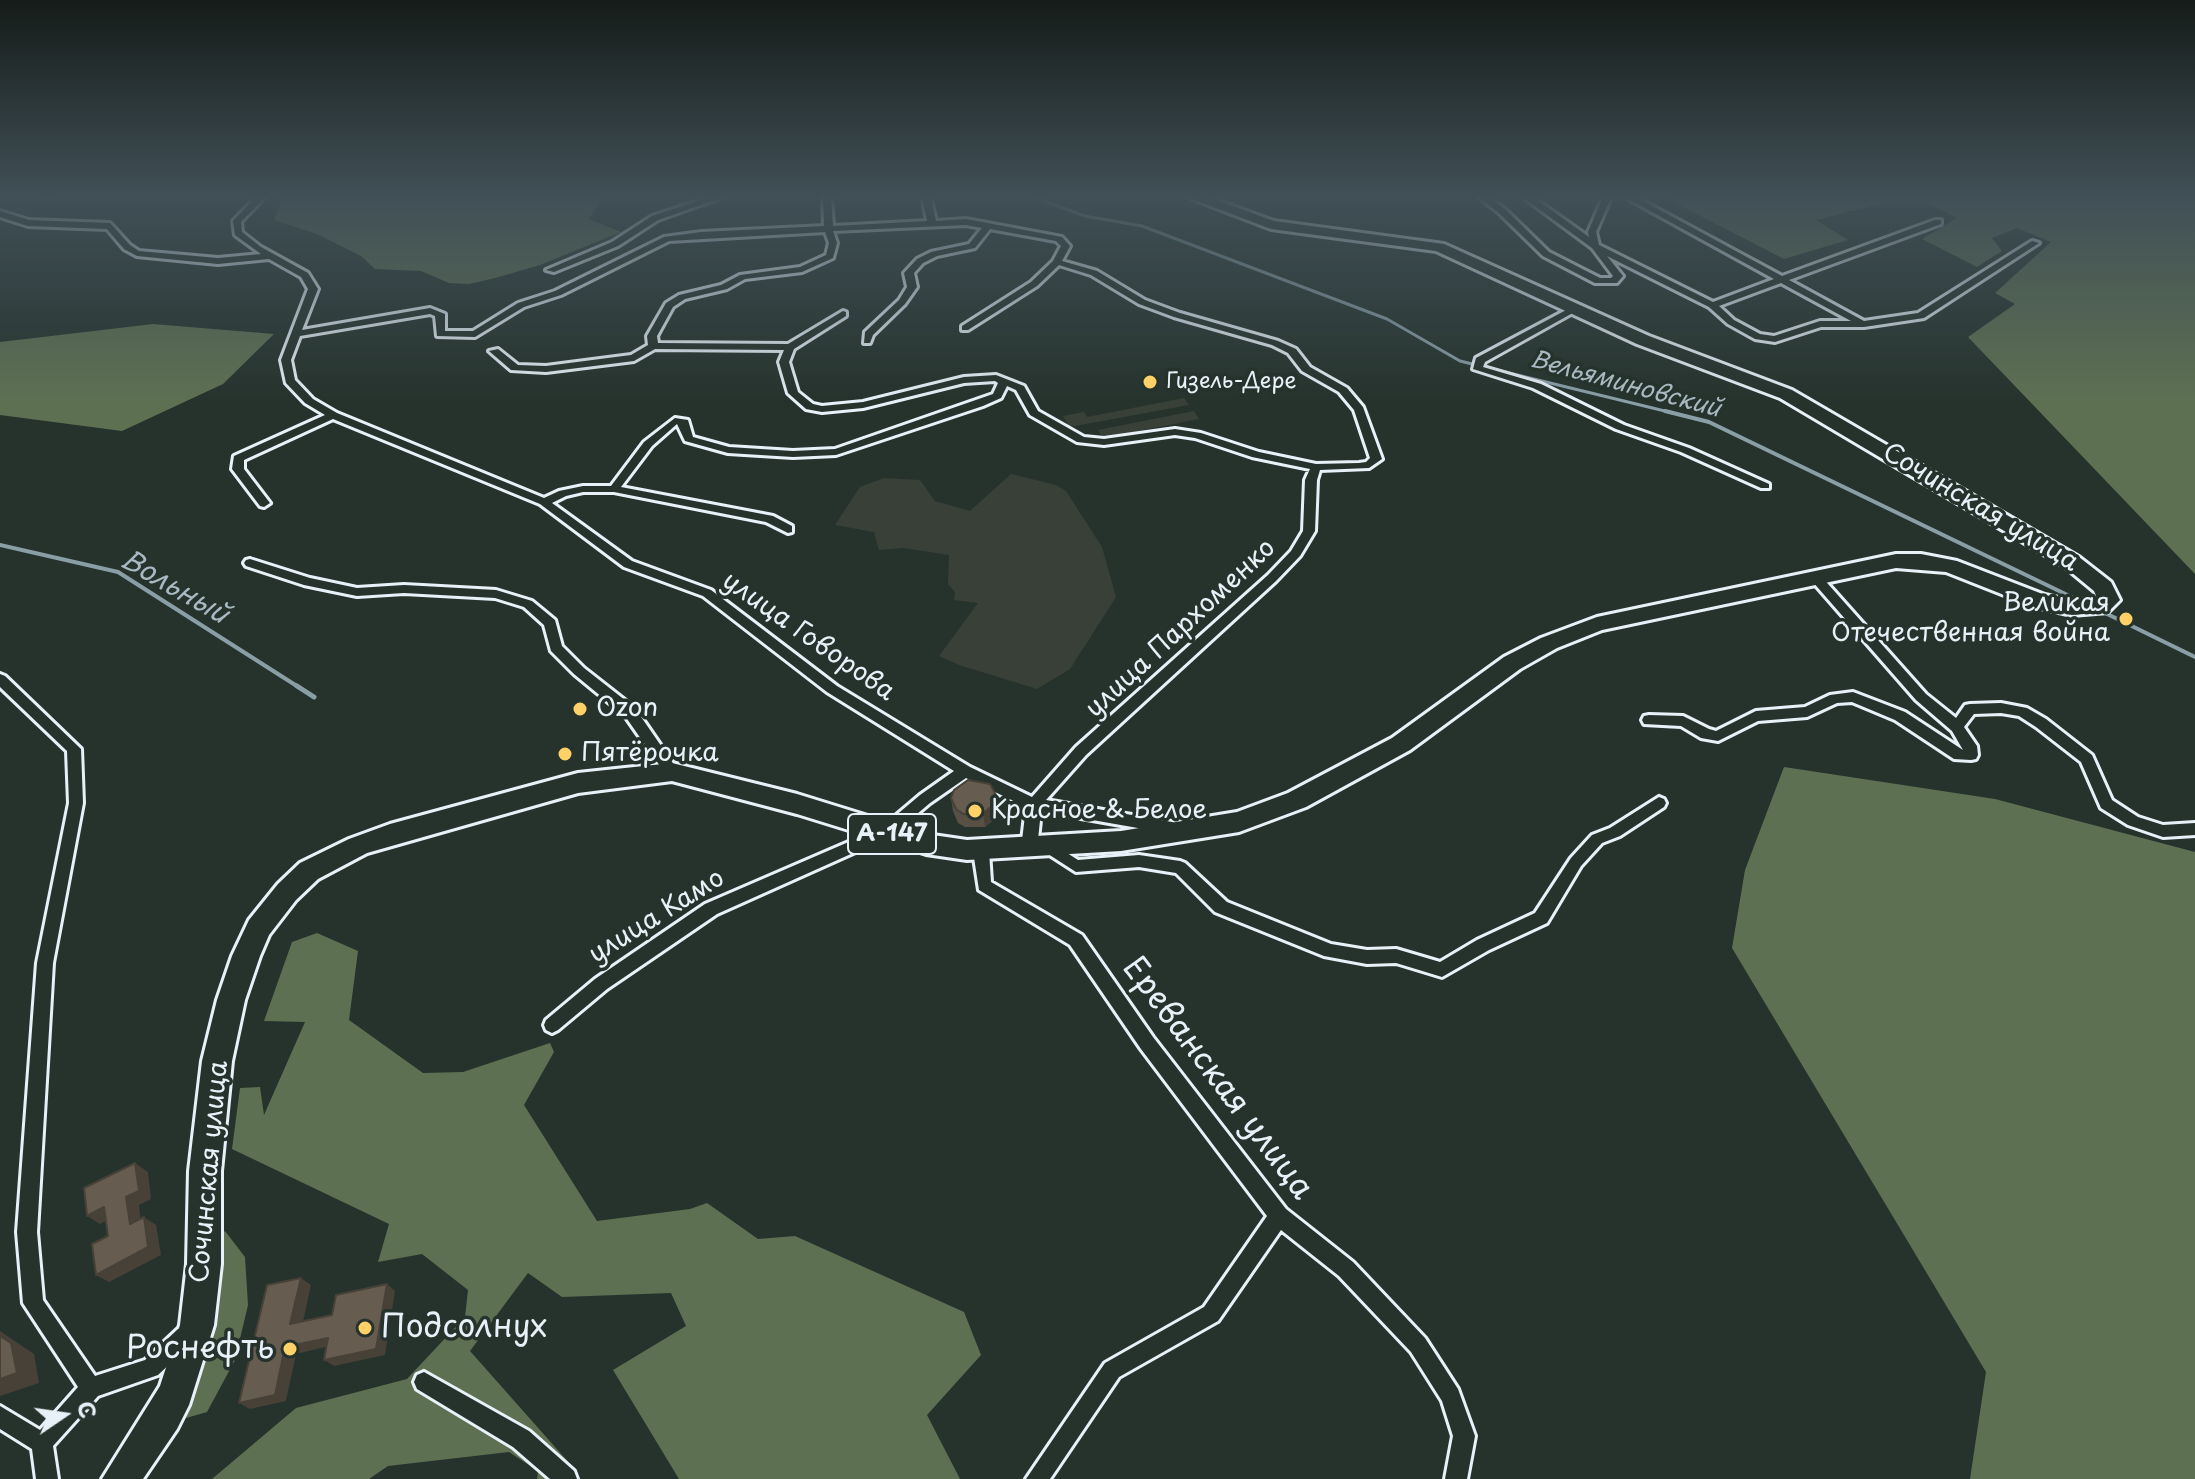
<!DOCTYPE html>
<meta charset="utf-8">
<style>
body{margin:0}
#map{position:relative;width:2195px;height:1479px;overflow:hidden;background:#26332d;font-family:"Playpen Sans",sans-serif}
canvas{display:block}
.north{position:absolute;left:24px;top:1375px;width:80px;height:80px;-webkit-text-stroke:6px #26332d;paint-order:stroke;rotate:77deg;font-size:22px;font-weight:700;line-height:32px;text-align:center;color:#e8f1f8}
.north::after{content:'';display:block;margin:auto;width:28px;height:36px;background:#e8f1f8;clip-path:polygon(50% 0,100% 100%,50% 72%,0 100%)}
</style>
<div id="map">
<canvas width="2195" height="1479"></canvas>
<div class="north">С</div>
</div>
<script>
const c = document.querySelector('canvas').getContext('2d');
c.lineJoin = 'round';
function fillPath(path, color) {
  c.fillStyle = color;
  c.fill(path, 'evenodd');
}
function toPath(rows) {
  const path = new Path2D();
  for (const r of rows) {
    path.moveTo(r[0], r[1]);
    for (let i = 2; i < r.length; i += 2) path.lineTo(r[i], r[i + 1]);
  }
  return path;
}
function trace(path, color, width, dash) {
  c.strokeStyle = color;
  c.lineWidth = width;
  c.lineCap = dash ? 'butt' : 'round';
  c.setLineDash(dash || []);
  c.stroke(path);
}
function write(font, color, halo, rows, align = 'center') {
  c.font = font + ' "Playpen Sans",sans-serif';
  c.lineWidth = 7;
  c.setLineDash([]);
  c.textBaseline = 'middle';
  c.strokeStyle = halo;
  c.fillStyle = color;
  for (const [text, x, y, turn = 0] of rows) {
    c.save();
    c.translate(x, y);
    c.rotate((+turn || 0) * Math.PI / 180);
    c.textAlign = isNaN(turn) ? turn : align;
    if (halo) c.strokeText(text, 0, 0);
    c.fillText(text, 0, 0);
    c.restore();
  }
}
const built = toPath([
 [1184,398,1189,405,1075,426,1069,426,1063,416,1084,412,1087,417],
 [1194,411,1199,419,1103,438,1098,430],
 [1011,474,1056,485,1066,491,1102,547,1116,597,1070,669,1037,689,959,665,939,656,978,603,954,600,955,592,948,584,949,555,903,548,879,550,874,532,835,525,860,487,884,478,920,480,935,501,970,511]
]);
const green = toPath([
 [284,195,609,195,599,203,589,219,621,232,540,265,495,278,469,284,449,283,421,271,375,269,361,256,317,234,274,220],
 [1660,195,2195,195,2195,574,1968,337,2015,304,1995,293,2051,242,2017,228,1992,238,2002,251,1977,267,1922,239,1957,218,1927,203,1888,202,1816,220,1848,240,1784,259],
 [153,324,274,334,223,384,122,431,0,415,0,342],
 [1784,767,1995,799,2195,852,2195,1479,1970,1479,1986,1372,1732,948,1745,870],
 [317,933,358,951,349,1020,423,1073,463,1072,550,1043,554,1052,524,1105,597,1221,690,1209,707,1203,758,1239,795,1236,964,1312,981,1355,927,1415,960,1479,679,1479,613,1370,686,1326,671,1293,562,1297,528,1273,470,1351,571,1465,572,1479,537,1479,538,1471,509,1452,388,1466,369,1479,212,1479,296,1408,407,1379,465,1317,468,1290,422,1254,378,1262,389,1224,232,1149,240,1088,260,1087,264,1115,305,1022,264,1021,292,942],
 [225,1231,245,1257,248,1305,235,1360,207,1412,186,1418,210,1342,215,1293,210,1244]
]);
const streamFar2 = toPath([
 [1028,195,1085,216,1142,226,1387,319,1460,361,1673,413]
]);
const streamFar1 = toPath([
 [1665,411,1709,422,2082,602],
 [0,545,118,572,300,688],
 [2099,610,2195,657]
]);
const stream = toPath([
 [297,686,314,697]
]);
const minor = toPath([
 [258,195,267,195,241,222,242,232,261,247,308,273,318,289,302,330,430,308,445,314,445,331,473,331,518,303,555,291,664,237,701,232,824,226,823,195,831,195,833,226,927,221,922,195,930,195,936,221,966,219,1062,237,1070,246,1062,261,1097,271,1145,300,1180,313,1278,341,1296,349,1310,367,1347,388,1363,407,1382,459,1369,468,1320,470,1317,480,1315,531,1300,556,1276,581,1086,755,1046,800,1172,822,1177,824,1179,828,1177,832,1172,834,1041,811,1037,849,1034,853,1029,855,1024,853,1021,849,1026,807,966,778,930,803,891,836,717,914,607,989,558,1030,552,1033,546,1030,544,1025,546,1020,595,979,705,904,881,828,920,795,954,771,827,692,703,596,624,567,540,504,333,419,244,460,244,469,270,503,264,507,260,506,232,469,234,456,325,415,305,403,286,383,281,360,308,289,301,277,269,259,218,264,137,256,124,249,107,229,28,226,0,217,0,211,29,220,110,223,130,245,139,251,218,258,261,254,235,235,233,221,258,195],
 [966,225,982,228,969,244,931,252,917,259,904,273,907,287,899,300,865,332,864,343,870,343,873,335,905,304,917,287,914,273,923,263,937,256,975,248,990,229,1056,241,1061,246,1053,261,1031,282,962,326,962,330,968,330,1037,286,1059,265,1091,275,1139,304,1174,317,1272,345,1288,353,1302,371,1339,392,1354,410,1370,458,1366,462,1359,463,1316,464,1259,452,1201,433,1175,429,1104,439,1084,437,1038,411,1024,386,996,375,964,377,863,402,822,406,813,404,798,392,789,362,794,349,846,316,846,312,843,311,788,344,658,343,657,336,673,307,685,299,727,289,745,279,802,272,833,258,837,243,833,231,966,225],
 [825,232,829,243,826,255,800,267,740,275,721,285,679,295,666,303,647,336,648,345,631,355,546,366,518,365,498,349,489,351,511,370,546,372,634,361,655,349,784,350,779,362,788,393,806,409,822,412,863,408,964,383,995,381,998,383,993,394,835,449,793,451,729,447,693,437,688,420,675,418,644,442,611,486,583,486,559,491,544,498,337,413,313,399,295,380,291,360,300,336,430,314,435,316,437,336,475,337,524,307,561,295,669,241,825,232],
 [1007,386,1016,390,1030,415,1077,442,1104,445,1175,435,1195,438,1252,457,1310,469,1305,480,1303,531,1291,551,1268,575,1076,747,1032,797,970,767,837,686,711,590,632,561,552,503,566,496,583,492,614,492,766,522,788,533,792,532,792,526,773,516,621,487,652,446,677,424,685,441,728,453,793,457,836,455,983,406,1001,398,1007,386],
 [716,195,729,195,658,220,618,246,554,272,546,270,612,242,652,216,716,195],
 [1476,195,1486,195,1506,210,1549,252,1600,278,1611,278,1613,276,1592,248,1520,195,1530,195,1589,237,1588,232,1604,195,1612,195,1596,232,1599,245,1713,302,1774,279,1621,195,1632,195,1782,276,1935,220,1941,220,1941,224,1789,280,1864,321,1918,313,2032,241,2039,243,1924,318,1864,327,1821,327,1775,342,1755,339,1728,324,1709,307,1607,256,1623,276,1617,283,1595,283,1543,256,1500,214,1476,195],
 [1781,283,1851,321,1820,321,1774,336,1760,334,1734,320,1719,306,1781,283],
 [1570,308,1578,310,1485,362,1483,367,1541,384,1624,425,1689,448,1769,484,1769,488,1761,488,1681,452,1616,429,1533,388,1473,369,1476,358,1570,308],
 [250,559,310,578,357,588,404,585,496,590,532,601,555,620,562,646,584,668,635,708,679,772,677,776,667,776,625,716,574,674,551,651,544,625,524,607,495,598,404,593,357,596,304,585,246,566,244,563,246,560,250,559],
 [1816,574,1820,575,1926,694,1956,718,1965,705,1970,704,2001,703,2027,708,2046,719,2092,755,2112,800,2138,817,2163,825,2195,823,2195,835,2163,837,2128,825,2101,808,2081,762,2036,727,2019,716,2001,713,1974,714,1964,727,1977,746,1978,755,1976,759,1971,760,1954,759,1895,720,1852,702,1837,703,1807,717,1758,721,1718,741,1701,738,1681,726,1644,724,1642,720,1644,716,1649,715,1683,716,1709,729,1716,731,1756,711,1805,707,1830,695,1853,692,1905,712,1963,750,1952,731,1916,700,1812,581,1810,578,1816,574],
 [0,674,5,676,81,749,83,803,53,963,37,1232,43,1300,95,1376,145,1360,178,1329,185,1326,192,1329,195,1336,192,1343,158,1375,98,1396,53,1446,58,1479,36,1479,32,1449,0,1429,0,1406,40,1430,78,1387,23,1303,17,1232,37,963,69,803,67,751,0,687,0,674],
 [1659,797,1664,799,1666,803,1664,807,1620,836,1602,843,1581,866,1547,923,1489,950,1442,977,1396,963,1367,964,1324,956,1215,912,1176,873,1139,867,1076,872,1045,852,1042,848,1045,844,1050,842,1078,860,1139,855,1180,861,1185,863,1227,902,1331,944,1367,950,1396,949,1440,962,1477,940,1535,913,1571,858,1592,835,1610,828,1659,797],
 [981,845,986,847,989,851,991,882,1082,935,1153,1037,1286,1209,1353,1262,1425,1338,1458,1389,1475,1436,1467,1479,1445,1479,1453,1436,1442,1401,1411,1352,1339,1276,1281,1230,1218,1321,1119,1377,1050,1479,1026,1479,1105,1363,1204,1307,1267,1216,1141,1049,1070,945,979,890,973,851,976,847,981,845],
 [424,1372,529,1431,574,1471,577,1479,550,1479,513,1447,417,1389,414,1382,417,1375,424,1372]
]);
const trunk = toPath([
 [1182,195,1203,195,1274,221,1444,244,1649,336,1792,390,2079,557,2111,582,2120,600,2108,612,2072,615,2032,606,1946,572,1896,568,1602,630,1557,648,1520,669,1410,750,1306,807,1239,832,1121,851,967,860,926,854,797,814,672,781,578,793,367,853,318,879,296,900,269,935,260,956,245,1000,232,1061,221,1171,221,1264,214,1325,189,1405,177,1429,143,1479,102,1479,160,1386,180,1325,187,1264,189,1171,202,1061,217,1000,232,956,249,920,278,884,300,863,349,839,390,824,578,773,672,763,797,794,926,834,967,840,1121,831,1237,812,1288,793,1392,738,1504,657,1541,638,1597,617,1896,554,1921,554,1957,561,2045,595,2072,601,2097,598,2094,591,2065,567,1780,398,1637,344,1436,251,1271,229,1182,195]
]);
const wall = toPath([
 [13,195,63,195,54,201],
 [951,798,998,810,997,817,985,827,965,827,958,823,953,811]
]);
const shadedWall = toPath([
 [50,195,63,195,54,201],
 [997,797,998,810,997,817,985,827,983,814],
 [135,1163,148,1172,151,1199,139,1205,142,1232,130,1224,126,1197],
 [104,1207,117,1215,100,1224,87,1216],
 [144,1217,156,1225,161,1255,109,1282,96,1275],
 [301,1278,311,1285,301,1331,290,1324],
 [387,1284,395,1291,385,1355,334,1366,324,1360],
 [0,1331,34,1354,39,1383,0,1396],
 [328,1338,338,1344,296,1354,286,1401,250,1409,239,1403,285,1347]
]);
const building = toPath([
 [968,780,990,784,997,797,995,803,983,814,963,814,956,809,951,798,954,790,968,780],
 [135,1163,139,1191,126,1197,130,1224,144,1217,148,1247,96,1275,92,1244,108,1236,104,1207,87,1216,84,1188,135,1163],
 [301,1278,290,1324,332,1315,336,1295,387,1284,376,1349,324,1360,328,1338,285,1347,275,1395,239,1403,267,1285,301,1278],
 [0,1336,11,1343,17,1373,0,1379,0,1336]
]);
const markers = [
 [1150,382,8,"#ffd166"],
 [2126,619,8,"#ffd166"],
 [580,709,8,"#ffd166"],
 [565,754,8,"#ffd166"],
 [975,811,8,"#ffd166"],
 [365,1328,8,"#ffd166"],
 [290,1349,8,"#ffd166"]
];
const farPoinames = [
 ["Гизель-Дере",1166,382]
];
const farWaternames = [
 ["Вельяминовский",1625,385,15]
];
const shields = [
 [892,834,88]
];
const shieldNames = [
 ["А-147",892,834]
];
const streetNames = [
 ["Сочинская улица",1980,508,31],
 ["улица Пархоменко",1181,629,-43],
 ["улица Говорова",808,637,35],
 ["улица Камо",657,917,-32],
 ["Сочинская улица",210,1172,-85]
];
const poiNames = [
 ["Великая",2110,604,"right"],
 ["Отечественная война",2110,634,"right"],
 ["Ozon",596,709],
 ["Пятёрочка",581,754],
 ["Красное & Белое",991,811]
];
const waterNames = [
 ["Вольный",174,588,30]
];
const nearStreetnames = [
 ["Ереванская улица",1217,1079,53]
];
const nearPoinames = [
 ["Подсолнух",381,1328],
 ["Роснефть",274,1349,"right"]
];
fillPath(built, '#394038');
fillPath(green, '#5e7052');
trace(streamFar2, '#8a9ea6', 3);
trace(streamFar1, '#8a9ea6', 4);
trace(stream, '#8a9ea6', 5);
trace(minor, '#e8f1f8', 6);
trace(trunk, '#e8f1f8', 6);
fillPath(minor, '#26332d');
fillPath(trunk, '#26332d');
fillPath(wall, '#585045');
fillPath(shadedWall, '#474138');
fillPath(building, '#665d50');
trace(building, '#474138', 2);
const sky = c.createLinearGradient(0, 0, 0, 402);
sky.addColorStop(0, '#151c19');
sky.addColorStop(0.49, '#415057');
sky.addColorStop(1, '#41505700');
c.fillStyle = sky;
c.fillRect(0, 0, 2195, 402);
for (const [x, y, r, color] of markers) {
  const dot = new Path2D();
  dot.arc(x, y, r, 0, 2 * Math.PI);
  c.fillStyle = color;
  c.fill(dot);
  trace(dot, '#26332d', 3);
}
write('22px', '#e8f1f8', '#26332d', farPoinames, 'left');
write('italic 24px', '#a9b9c2', '#26332d', farWaternames);
for (const [x, y, w] of shields) {
  const box = new Path2D();
  box.roundRect(x - w / 2, y - 20, w, 40, 6);
  c.fillStyle = '#26332d';
  c.fill(box);
  trace(box, '#e8f1f8', 2);
}
write('bold 24px', '#e8f1f8', null, shieldNames);
write('26px', '#e8f1f8', '#26332d', streetNames);
write('26px', '#e8f1f8', '#26332d', poiNames, 'left');
write('italic 28px', '#a9b9c2', '#26332d', waterNames);
write('32px', '#e8f1f8', '#26332d', nearStreetnames);
write('32px', '#e8f1f8', '#26332d', nearPoinames, 'left');
</script>
